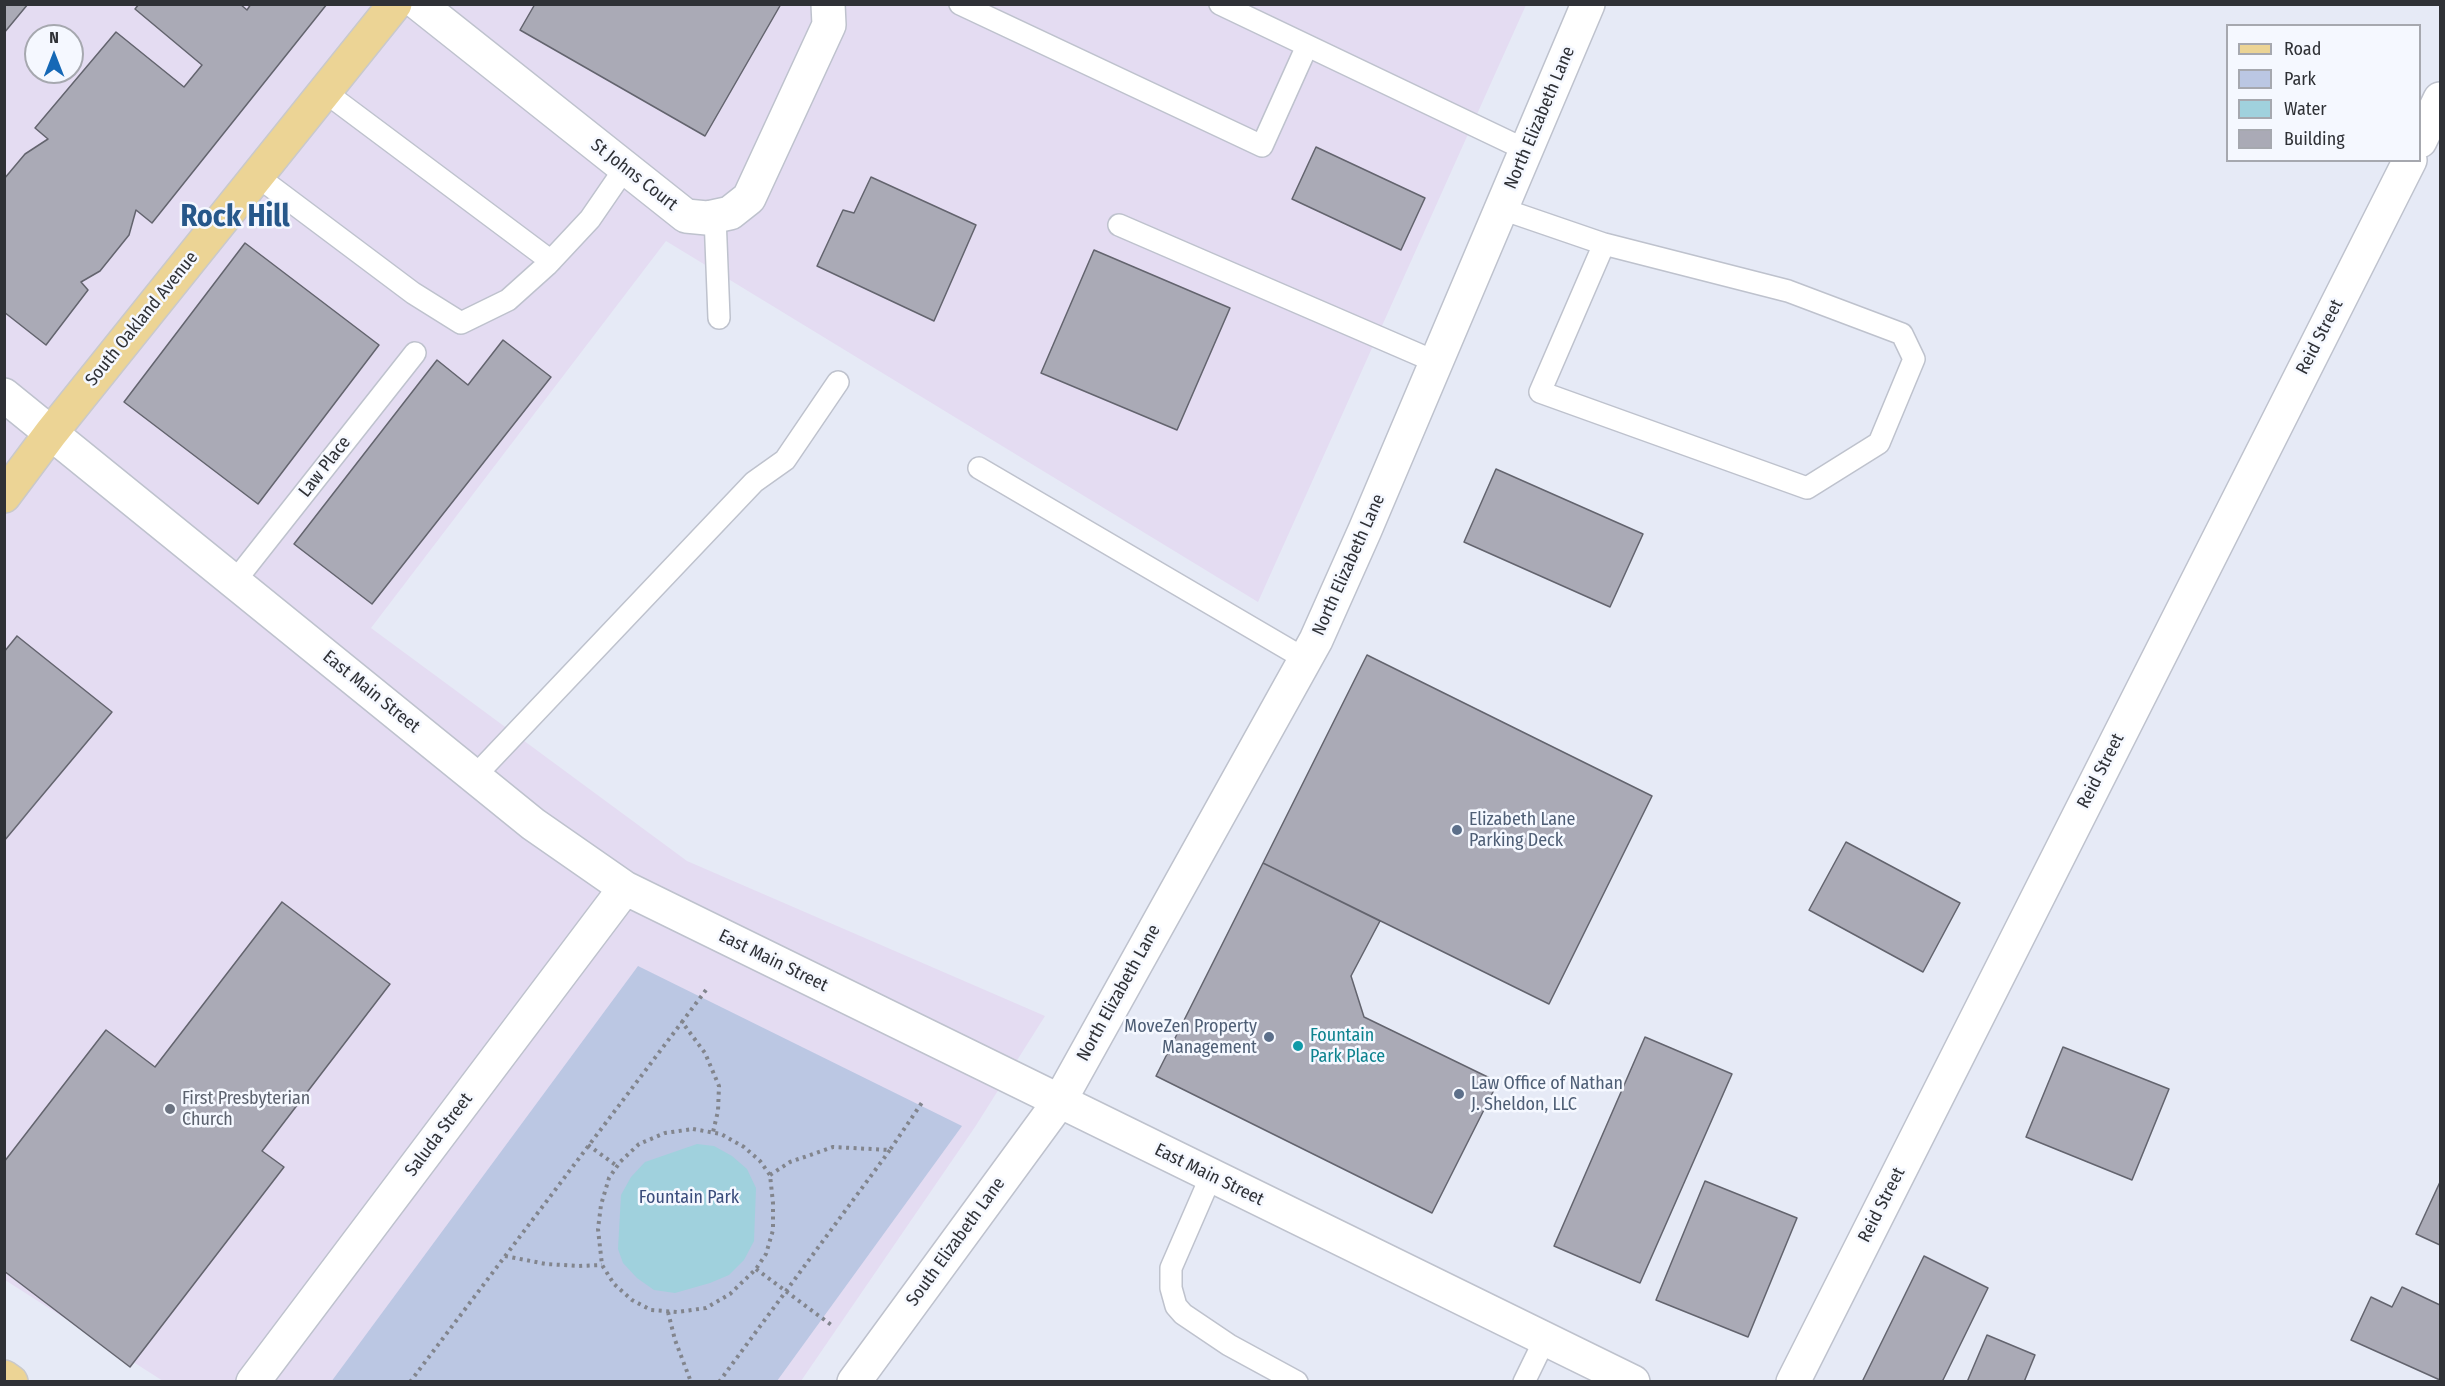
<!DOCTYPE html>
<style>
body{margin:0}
#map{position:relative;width:2445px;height:1386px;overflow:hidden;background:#e6eaf6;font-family:"Fira Sans Condensed",sans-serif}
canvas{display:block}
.frame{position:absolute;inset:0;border:6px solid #2f3136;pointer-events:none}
.legend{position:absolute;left:2226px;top:24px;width:195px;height:138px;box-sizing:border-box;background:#f5f8ff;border:2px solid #a6a8af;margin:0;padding:8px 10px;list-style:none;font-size:18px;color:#2f3136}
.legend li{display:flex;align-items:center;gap:12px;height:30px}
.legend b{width:30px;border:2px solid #a6a8af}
.north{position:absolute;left:24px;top:24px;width:60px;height:60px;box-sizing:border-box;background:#f5f8ff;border:2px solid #a6a8af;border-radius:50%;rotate:0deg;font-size:16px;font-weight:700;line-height:24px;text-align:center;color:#2f3136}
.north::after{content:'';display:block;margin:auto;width:21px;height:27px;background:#1568b6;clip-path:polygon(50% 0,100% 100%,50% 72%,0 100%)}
</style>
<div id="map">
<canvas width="2445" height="1386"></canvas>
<div class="frame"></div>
<ul class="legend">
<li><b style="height:8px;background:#ecd495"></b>Road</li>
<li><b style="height:16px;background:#bbc7e3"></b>Park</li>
<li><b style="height:16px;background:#a0d1dd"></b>Water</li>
<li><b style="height:16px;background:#aaaab6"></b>Building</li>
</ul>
<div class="north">N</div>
</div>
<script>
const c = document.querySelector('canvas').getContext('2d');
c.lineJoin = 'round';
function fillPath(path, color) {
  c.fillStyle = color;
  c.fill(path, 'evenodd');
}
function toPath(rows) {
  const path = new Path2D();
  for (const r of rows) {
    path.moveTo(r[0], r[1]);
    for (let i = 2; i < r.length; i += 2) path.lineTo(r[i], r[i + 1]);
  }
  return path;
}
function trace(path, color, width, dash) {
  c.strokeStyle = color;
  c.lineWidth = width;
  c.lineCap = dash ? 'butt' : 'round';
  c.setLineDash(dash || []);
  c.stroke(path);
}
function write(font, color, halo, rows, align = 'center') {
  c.font = font + ' "Fira Sans Condensed",sans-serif';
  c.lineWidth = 5;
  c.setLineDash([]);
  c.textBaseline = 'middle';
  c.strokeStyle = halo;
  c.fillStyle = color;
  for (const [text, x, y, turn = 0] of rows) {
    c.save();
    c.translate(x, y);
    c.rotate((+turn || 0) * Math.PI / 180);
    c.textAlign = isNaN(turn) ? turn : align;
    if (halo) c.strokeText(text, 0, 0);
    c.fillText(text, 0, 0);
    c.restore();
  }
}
const commercial = toPath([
 [4,5,1526,5,1258,602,666,241,371,628,687,861,1045,1016,975,1127,801,1381,163,1381,5,1280],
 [36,36,72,36,72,72,36,72]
]);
const green = toPath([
 [638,966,962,1126,777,1381,331,1382]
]);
const water = toPath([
 [697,1144,714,1146,732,1156,747,1169,756,1188,754,1241,744,1260,729,1275,710,1283,675,1293,654,1290,637,1278,623,1263,618,1249,621,1195,631,1177,645,1162]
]);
const building = toPath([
 [4,4,28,4,4,33,4,4],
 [139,4,240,4,247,10,251,4,327,4,152,223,136,210,129,235,100,271,81,282,88,290,46,345,4,312,4,179,25,154,48,139,35,128,116,32,184,87,202,65,135,9,139,4],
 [535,4,781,4,705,136,520,30,535,4],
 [1316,147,1425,198,1401,250,1292,199,1316,147],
 [871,177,976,225,934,321,817,266,843,210,854,213,871,177],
 [245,243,379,345,258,504,124,402,245,243],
 [1094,250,1230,308,1177,430,1041,373,1094,250],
 [503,340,551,377,372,604,294,544,437,360,468,385,503,340],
 [1496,469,1643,534,1610,607,1464,542,1496,469],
 [17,636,112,712,4,841,4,652,17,636],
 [1367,655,1652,796,1549,1004,1263,863,1367,655],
 [1846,842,1960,903,1923,972,1809,910,1846,842],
 [1263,863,1380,921,1351,976,1364,1017,1498,1082,1432,1213,1156,1076,1263,863],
 [282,902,390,984,262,1151,284,1167,130,1367,4,1271,4,1162,106,1030,155,1067,282,902],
 [1645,1037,1732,1074,1640,1283,1554,1246,1645,1037],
 [2063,1047,2169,1089,2132,1180,2026,1137,2063,1047],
 [1705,1181,1797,1218,1748,1337,1656,1300,1705,1181],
 [2440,1182,2440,1245,2416,1234,2440,1182],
 [1924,1256,1988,1288,1942,1382,1862,1382,1924,1256],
 [2402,1287,2440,1305,2440,1380,2351,1340,2371,1297,2392,1307,2402,1287],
 [1987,1335,2035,1355,2024,1382,1967,1382,1987,1335]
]);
const path = toPath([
 [706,990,682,1022,705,1053,719,1086,718,1111,713,1132],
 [693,1129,721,1134,744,1147,760,1161,770,1175,773,1203,773,1230,766,1254,756,1269,730,1294,706,1308,677,1312,651,1310,632,1300,614,1284,602,1265,598,1229,601,1205,609,1178,620,1162,639,1144,665,1133,693,1129],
 [588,1145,617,1166],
 [770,1175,790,1162,833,1147,890,1150,923,1101],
 [505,1256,546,1264,579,1266,602,1265],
 [756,1269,834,1327],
 [668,1312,675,1340,691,1382],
 [410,1382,682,1022],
 [719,1382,890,1150]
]);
const lane = toPath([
 [960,4,1262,146,1307,46],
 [1220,4,1526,150],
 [325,92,551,261],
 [257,176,413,293,461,323,508,300,547,265,590,219,625,168],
 [1502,209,1604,244,1788,291,1902,334,1914,359,1879,443,1807,488,1540,392,1604,244],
 [715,216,719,318],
 [1119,225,1436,362],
 [979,468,1305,659],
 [235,581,415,353],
 [474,777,754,482,785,460,838,382],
 [1211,1176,1171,1268,1171,1288,1176,1306,1183,1314,1229,1345,1297,1382],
 [1524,1382,1545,1339]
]);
const street = toPath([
 [419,4,686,216,707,218,730,213,749,198,829,25,828,4],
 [2420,141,2440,99],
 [854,1382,1059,1102,1316,640,1365,530,1588,4],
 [1793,1382,2410,160]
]);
const secondary = toPath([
 [4,395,533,824,625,888,1633,1382],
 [253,1382,625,888]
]);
const primary = toPath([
 [4,496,51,433,395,4],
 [4,1377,11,1382]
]);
const markers = [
 [1457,830,6,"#5c6f8a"],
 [1269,1037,6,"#5c6f8a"],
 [1298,1046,6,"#0f9aa8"],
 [1459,1094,6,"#5c6f8a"],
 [170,1109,6,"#6b7280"]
];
const streetNames = [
 ["North Elizabeth Lane",1540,118,-67],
 ["St Johns Court",634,175,38],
 ["South Oakland Avenue",142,319,-51],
 ["Reid Street",2320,337,-63],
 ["Law Place",325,467,-52],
 ["North Elizabeth Lane",1349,565,-66],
 ["East Main Street",371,692,39],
 ["Reid Street",2101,771,-63],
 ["East Main Street",773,961,26],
 ["North Elizabeth Lane",1119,993,-61],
 ["Saluda Street",439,1135,-53],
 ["East Main Street",1209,1175,26],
 ["Reid Street",1882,1205,-63],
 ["South Elizabeth Lane",956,1242,-54]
];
const serviceNames = [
 ["Elizabeth Lane",1469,820],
 ["Parking Deck",1469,841],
 ["MoveZen Property",1257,1027,"right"],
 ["Management",1257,1048,"right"],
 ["Law Office of Nathan",1471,1084],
 ["J. Sheldon, LLC",1471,1105]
];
const cultureNames = [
 ["Fountain",1310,1036],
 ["Park Place",1310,1057]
];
const worshipNames = [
 ["First Presbyterian",182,1099],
 ["Church",182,1120]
];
const parkNames = [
 ["Fountain Park",689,1198]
];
const townNames = [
 ["Rock Hill",235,218]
];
fillPath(commercial, '#e4dcf2');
fillPath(green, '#bbc7e3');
fillPath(water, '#a0d1dd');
fillPath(building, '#aaaab6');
trace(building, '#63646e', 1.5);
trace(lane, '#bec2cd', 24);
trace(street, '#bec2cd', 36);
trace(secondary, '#bec2cd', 36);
trace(primary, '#c9c9cb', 36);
trace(path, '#82858d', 4, [3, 4.5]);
trace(lane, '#fff', 21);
trace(street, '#fff', 33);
trace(secondary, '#fff', 33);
trace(primary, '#ecd495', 33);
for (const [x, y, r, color] of markers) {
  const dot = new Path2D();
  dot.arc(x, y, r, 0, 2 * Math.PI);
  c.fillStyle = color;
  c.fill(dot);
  trace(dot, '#f5f8ff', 2);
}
write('18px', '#2f3136', '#f5f8ff', streetNames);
write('18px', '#4e5e75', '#f5f8ff', serviceNames, 'left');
write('18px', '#0d838f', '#f5f8ff', cultureNames, 'left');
write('18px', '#5b616d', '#f5f8ff', worshipNames, 'left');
write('18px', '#3a4c7c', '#f5f8ff', parkNames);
write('bold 30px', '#26578a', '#f5f8ff', townNames);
</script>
